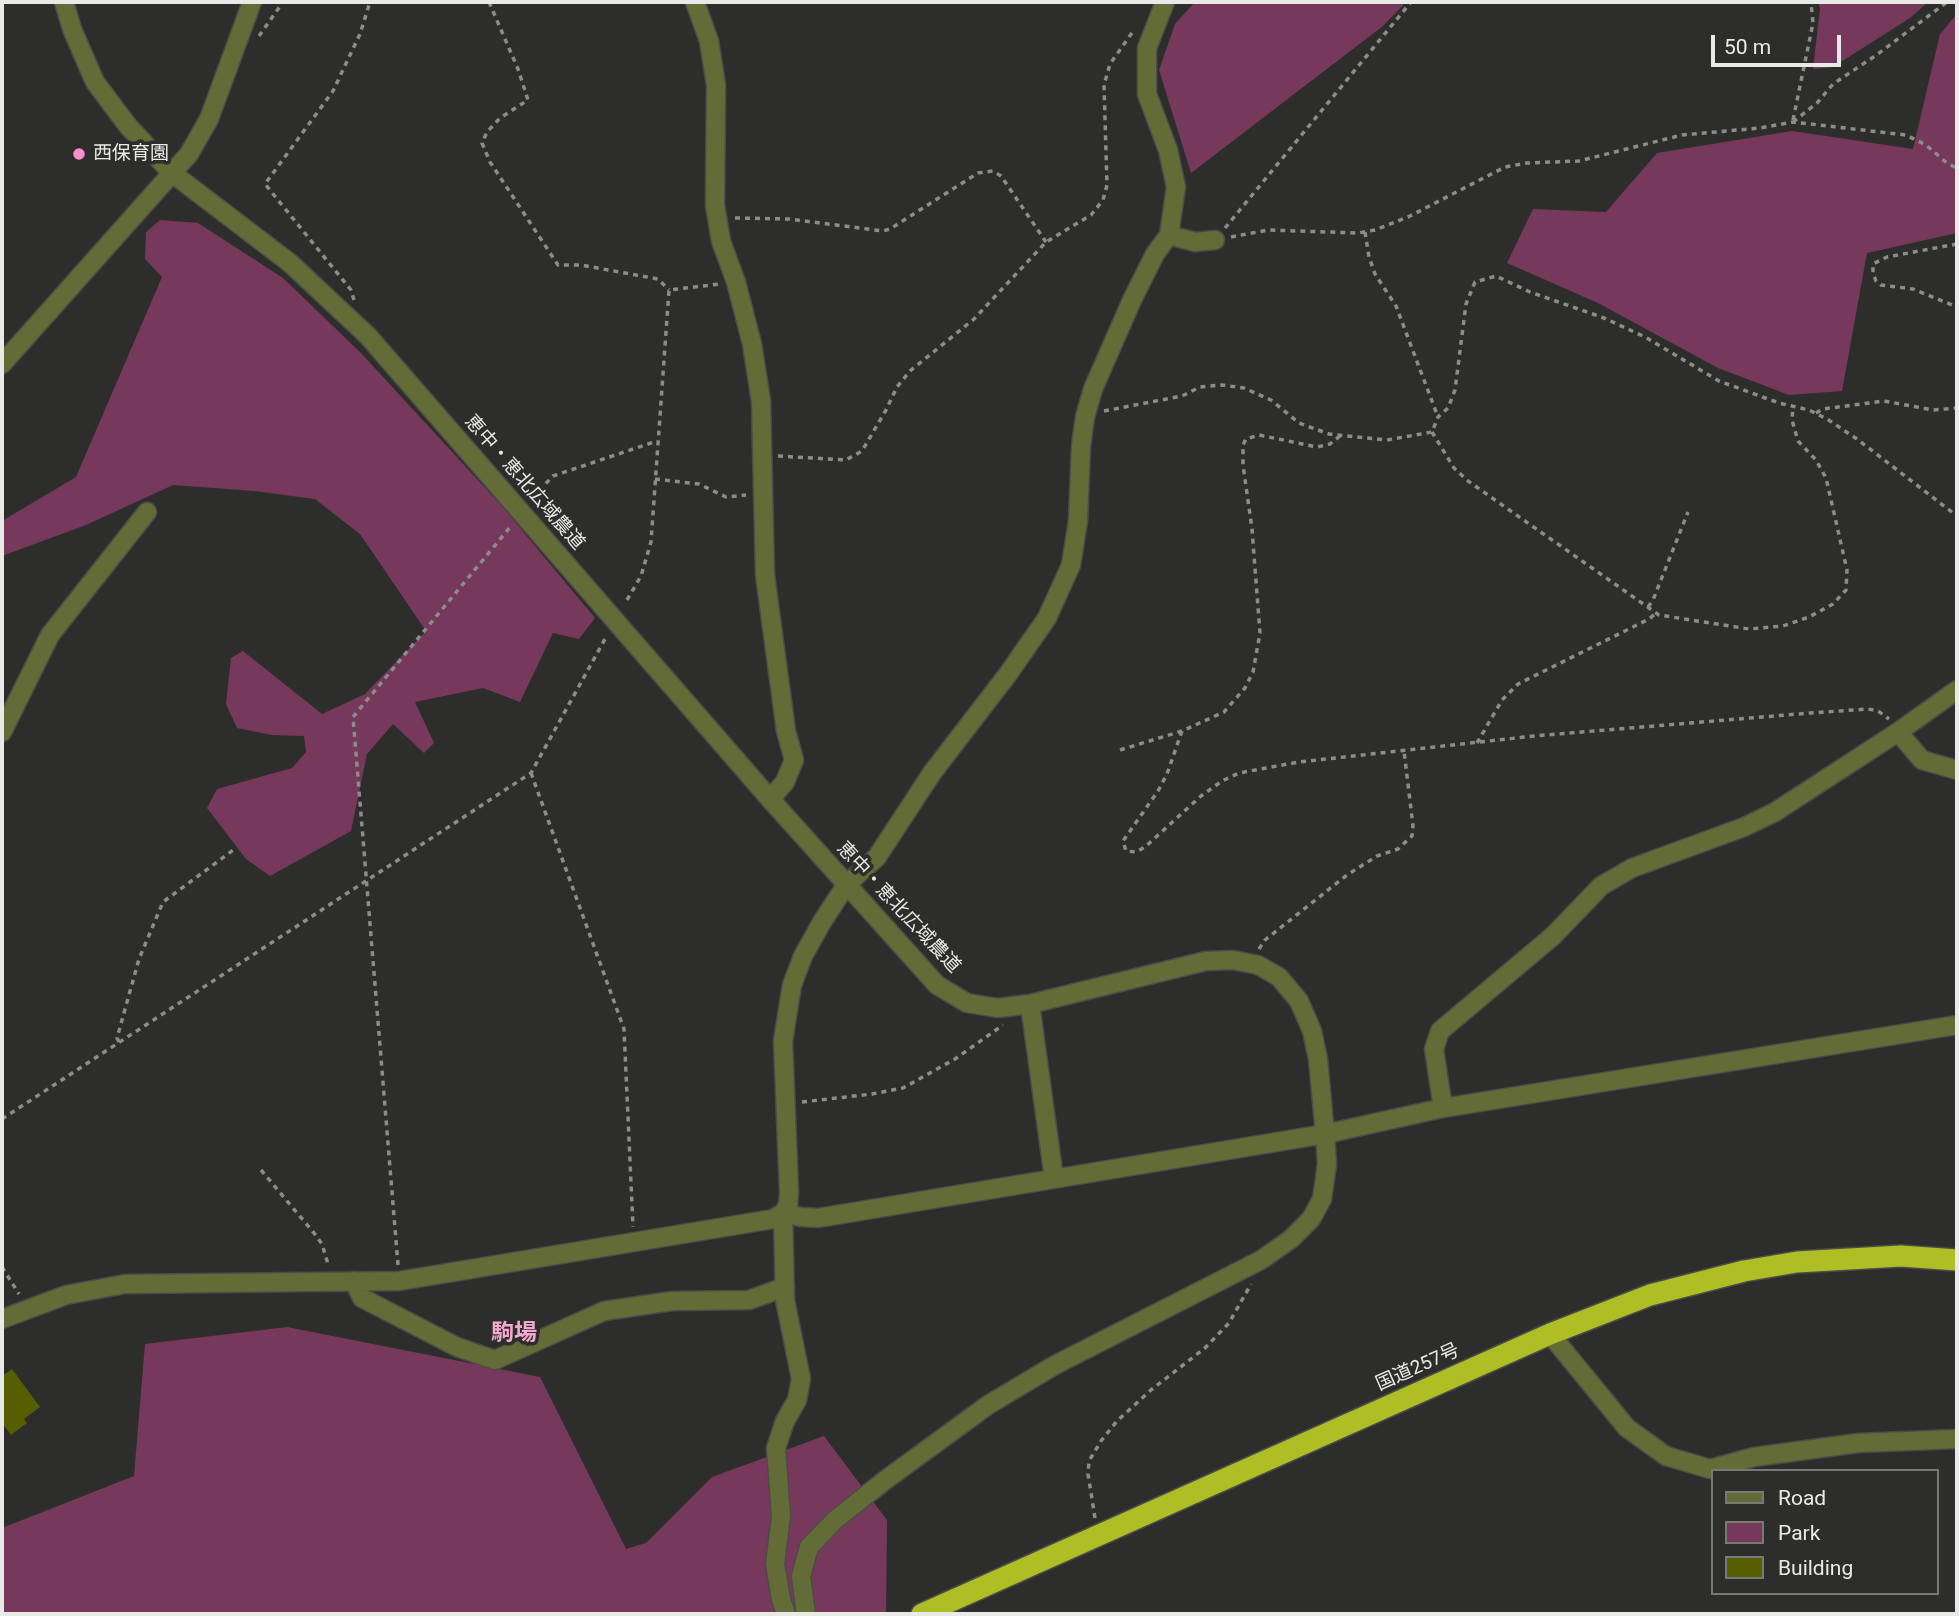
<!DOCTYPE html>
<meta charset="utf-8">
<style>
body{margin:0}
#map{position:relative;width:1959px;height:1616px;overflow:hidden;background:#2d2e2b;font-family:Roboto,sans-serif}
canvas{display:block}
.frame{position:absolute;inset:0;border:4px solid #e9e9e7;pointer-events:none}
.legend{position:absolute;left:1711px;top:1469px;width:228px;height:126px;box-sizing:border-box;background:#2d2e2b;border:2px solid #787976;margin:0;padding:9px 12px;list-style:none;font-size:21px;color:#e9e9e7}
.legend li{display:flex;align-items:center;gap:14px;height:35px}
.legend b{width:35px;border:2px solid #787976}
.scale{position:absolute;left:1711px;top:35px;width:130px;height:32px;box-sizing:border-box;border:4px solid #e9e9e7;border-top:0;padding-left:9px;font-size:21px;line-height:24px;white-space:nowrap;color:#e9e9e7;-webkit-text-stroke:5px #2d2e2b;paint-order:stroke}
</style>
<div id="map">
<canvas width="1959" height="1616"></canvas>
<div class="frame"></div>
<ul class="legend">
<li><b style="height:9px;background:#636b37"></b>Road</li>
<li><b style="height:19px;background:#76395c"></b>Park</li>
<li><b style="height:19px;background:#565e00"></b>Building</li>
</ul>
<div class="scale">50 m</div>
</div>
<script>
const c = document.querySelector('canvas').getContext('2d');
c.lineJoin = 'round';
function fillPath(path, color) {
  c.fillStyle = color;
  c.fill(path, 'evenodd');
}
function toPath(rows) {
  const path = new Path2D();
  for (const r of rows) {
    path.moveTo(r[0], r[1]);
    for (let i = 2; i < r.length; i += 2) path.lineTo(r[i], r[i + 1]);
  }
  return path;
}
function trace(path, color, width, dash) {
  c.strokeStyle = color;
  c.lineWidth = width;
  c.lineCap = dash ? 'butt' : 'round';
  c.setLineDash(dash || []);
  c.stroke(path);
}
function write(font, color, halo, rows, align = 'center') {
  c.font = font + ' Roboto,"Noto Sans JP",sans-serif';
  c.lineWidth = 7;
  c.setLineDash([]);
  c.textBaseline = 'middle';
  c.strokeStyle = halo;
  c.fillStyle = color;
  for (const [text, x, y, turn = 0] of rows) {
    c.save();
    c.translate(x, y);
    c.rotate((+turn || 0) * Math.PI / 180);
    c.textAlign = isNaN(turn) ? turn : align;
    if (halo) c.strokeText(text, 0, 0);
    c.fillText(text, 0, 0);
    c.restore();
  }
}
const green = toPath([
 [1195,2,1406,2,1383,26,1191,173,1159,70,1175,24],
 [1818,2,1928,2,1910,18,1833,67,1813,69,1820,9],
 [1957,14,1957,233,1867,253,1842,391,1789,395,1718,368,1598,303,1507,263,1533,209,1606,212,1657,153,1792,131,1913,149,1940,34],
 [160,220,198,223,283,278,361,353,501,505,595,618,579,639,553,633,520,702,483,688,415,702,434,743,424,753,393,724,367,754,351,831,270,876,246,859,207,808,217,789,292,768,306,752,304,736,272,735,237,728,226,704,231,658,243,651,322,714,365,694,426,631,360,534,315,499,254,491,173,485,86,525,2,556,2,521,76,477,162,277,145,259,146,232],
 [287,1327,540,1377,626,1549,646,1543,712,1477,824,1436,887,1520,886,1614,2,1614,2,1528,134,1476,145,1344]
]);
const building = toPath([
 [12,1369,40,1407,24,1419,27,1423,11,1435,2,1423,2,1376]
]);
const path = toPath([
 [489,2,518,69,528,100,500,118,487,132,482,143,490,162,558,265,581,265,658,279,669,290],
 [259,36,283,2],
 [1793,120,1813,23,1811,2],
 [1793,122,1817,103,1833,84,1875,56,1947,2],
 [735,218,789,219,883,231,890,229,978,173,993,171,1001,176,1046,242],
 [1225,228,1411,2],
 [1365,232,1369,257,1375,274,1396,306,1438,417],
 [1231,237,1268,230,1358,233,1375,230,1408,217,1505,167,1527,163,1579,161,1682,135,1760,128,1793,122,1906,135,1926,145,1948,164,1957,168],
 [1957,244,1887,257,1873,264,1873,273,1876,281,1881,285,1913,289,1957,307],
 [354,300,351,290,265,184,333,91,360,34,370,2],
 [1104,411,1182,396,1200,387,1222,385,1244,388,1271,400,1299,423,1329,434,1387,440,1432,432,1438,417,1448,408,1455,390,1466,304,1475,282,1496,276,1530,292,1604,318,1645,337,1719,381,1779,403,1809,410,1827,419,1857,439,1957,516],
 [1816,413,1823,409,1884,401,1933,410,1957,408],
 [1432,432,1454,468,1468,481,1659,615,1749,629,1783,626,1809,617,1833,604,1846,590,1847,570,1826,478,1816,460,1798,441,1792,420,1793,406],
 [778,456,846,460,862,451,886,410,897,387,910,371,974,319,1046,242,1091,215,1103,200,1107,185,1104,85,1110,64,1134,30],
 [655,479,699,484,726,497,746,495],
 [532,498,553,476,657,441],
 [627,600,641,576,651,542,669,290,720,284],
 [1648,607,1653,600,1688,512],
 [1182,731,1167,774,1158,791,1123,841,1126,851,1136,852,1145,847,1201,796,1222,781,1239,773,1299,762,1534,736,1810,713,1868,709,1878,711,1889,719],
 [1477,743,1502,700,1518,684,1649,619,1656,613],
 [1120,750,1182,731,1224,712,1245,688,1253,672,1260,633,1252,529,1243,465,1243,445,1246,439,1259,435,1317,447,1330,444,1341,435],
 [531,773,624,1029,633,1227],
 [1259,949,1265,940,1347,875,1377,856,1398,849,1412,836,1413,826,1404,751],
 [119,1042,117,1038,139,959,163,902,236,848],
 [802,1102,872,1094,903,1088,955,1059,1003,1025],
 [2,1119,531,773,605,639],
 [261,1170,314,1233,322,1244,328,1264],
 [398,1265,353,717,511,526],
 [2,1267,19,1294],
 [2,1440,3,1441],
 [1095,1518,1088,1474,1089,1461,1101,1441,1117,1421,1151,1390,1205,1348,1229,1323,1251,1284]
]);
const minor = toPath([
 [64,2,72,29,95,82,128,126,172,173,290,263,368,336,770,799,937,985,967,1003,998,1008,1030,1004,1206,961,1233,960,1258,965,1279,977,1299,1001,1312,1031,1318,1059,1325,1134,1327,1164,1322,1199,1311,1219,1291,1239,1261,1260,1055,1365,988,1405,884,1481,835,1520,809,1547,801,1576,806,1614],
 [695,2,709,41,716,85,715,205,721,241,736,282,752,344,761,401,765,575,786,731,794,760,785,782,770,799],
 [1169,235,1195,242,1215,240],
 [2,364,189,154,209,119,252,2],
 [2,732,50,635,147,512],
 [1898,732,1922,760,1957,770],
 [1030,1004,1054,1179],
 [1443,1108,1434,1049,1440,1031,1553,936,1601,886,1632,868,1744,827,1775,812,1898,732,1957,690],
 [354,1281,362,1298,457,1347,495,1360,604,1311,672,1301,749,1300,785,1287],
 [2,1319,66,1295,125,1284,399,1281,773,1219,783,1213,801,1217,818,1218,1325,1134,1443,1108,1957,1025],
 [1550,1334,1627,1428,1666,1456,1710,1469,1754,1457,1858,1443,1957,1439],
 [786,1614,781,1599,775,1564,781,1516,776,1448,785,1421,797,1400,801,1379,785,1300,783,1213,788,1205,789,1192,783,1041,792,985,803,956,822,922,846,885,877,857,932,773,1008,674,1047,618,1071,565,1078,521,1081,446,1085,417,1093,389,1132,300,1155,254,1169,235,1176,187,1168,150,1147,94,1147,48,1165,2]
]);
const highway = toPath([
 [922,1614,1550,1334,1650,1295,1744,1271,1797,1262,1901,1256,1957,1260]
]);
const markers = [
 [79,154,7,"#f98fc9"]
];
const poiNames = [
 ["西保育園",93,154]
];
const streetNames = [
 ["恵中・恵北広域農道",524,483,49],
 ["恵中・恵北広域農道",898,908,47],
 ["国道257号",1418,1368,-24]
];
const quarterNames = [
 ["駒場",514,1334]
];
fillPath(green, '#76395c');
fillPath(building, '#565e00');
trace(minor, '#4b4c49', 21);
trace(highway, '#4b4c49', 24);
trace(path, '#8c8c8a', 3.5, [5, 5]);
trace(minor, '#636b37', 18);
trace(highway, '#aebe24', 21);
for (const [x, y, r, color] of markers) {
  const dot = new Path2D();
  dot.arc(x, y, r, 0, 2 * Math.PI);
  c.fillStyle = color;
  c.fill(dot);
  trace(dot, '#2d2e2b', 2.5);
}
write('19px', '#e9e9e7', '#2d2e2b', poiNames, 'left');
write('19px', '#e9e9e7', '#2d2e2b', streetNames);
write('bold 23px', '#f3a8cf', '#2d2e2b', quarterNames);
</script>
